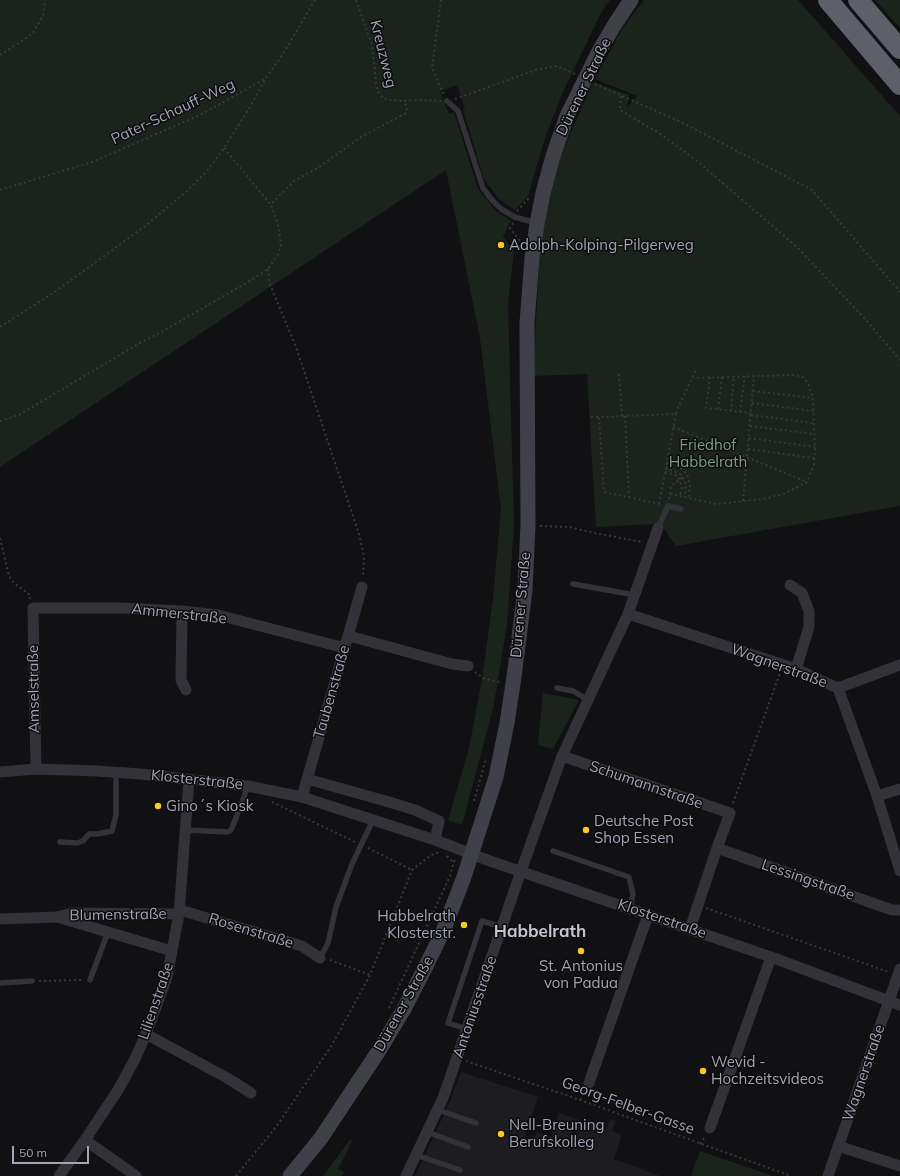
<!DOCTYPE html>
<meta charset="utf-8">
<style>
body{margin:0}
#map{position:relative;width:900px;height:1176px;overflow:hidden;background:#111113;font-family:Mulish,sans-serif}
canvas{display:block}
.scale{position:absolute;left:12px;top:1146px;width:77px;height:18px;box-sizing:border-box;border:2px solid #a2a5b4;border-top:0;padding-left:5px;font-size:12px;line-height:14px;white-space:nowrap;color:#a2a5b4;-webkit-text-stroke:3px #0c0c0e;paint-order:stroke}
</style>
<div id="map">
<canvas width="900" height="1176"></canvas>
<div class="scale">50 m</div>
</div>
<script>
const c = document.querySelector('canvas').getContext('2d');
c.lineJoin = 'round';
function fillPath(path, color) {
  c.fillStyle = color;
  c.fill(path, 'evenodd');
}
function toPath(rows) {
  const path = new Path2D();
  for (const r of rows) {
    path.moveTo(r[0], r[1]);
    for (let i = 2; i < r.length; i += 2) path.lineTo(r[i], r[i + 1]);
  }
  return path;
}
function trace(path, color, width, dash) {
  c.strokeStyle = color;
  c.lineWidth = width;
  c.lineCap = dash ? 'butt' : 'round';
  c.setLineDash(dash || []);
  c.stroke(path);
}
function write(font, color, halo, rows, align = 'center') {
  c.font = font + ' Mulish,sans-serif';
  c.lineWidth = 3;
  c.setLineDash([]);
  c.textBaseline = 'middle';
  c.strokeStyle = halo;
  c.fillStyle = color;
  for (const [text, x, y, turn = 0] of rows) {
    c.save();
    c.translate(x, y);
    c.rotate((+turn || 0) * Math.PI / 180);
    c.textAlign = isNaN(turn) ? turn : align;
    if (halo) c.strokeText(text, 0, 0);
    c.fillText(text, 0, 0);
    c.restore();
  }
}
const built = toPath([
 [461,1072,538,1097,523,1141,533,1145,537,1132,551,1137,559,1113,606,1129,610,1119,616,1121,612,1131,622,1135,614,1159,660,1176,415,1176,450,1101]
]);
const green = toPath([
 [0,0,610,0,602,11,562,94,545,138,528,196,515,210,499,199,488,185,483,177,463,109,465,108,457,85,440,91,449,114,454,112,477,186,481,193,496,211,511,221,503,236,514,251,508,303,514,526,507,625,493,709,462,825,448,820,469,748,482,679,493,599,501,509,480,338,446,170,0,467],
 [644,0,798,0,900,116,900,506,676,546,662,526,652,524,596,527,587,374,533,376,541,229,556,166,593,82,629,95,627,108,637,96,595,79,622,29],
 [876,0,900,0,900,28,877,2],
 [543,693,579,700,553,749,538,745],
 [350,1140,352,1141,338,1169,344,1172,342,1176,323,1176],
 [700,1151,773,1176,691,1176]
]);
const path = toPath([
 [356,0,372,45,376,83,378,92,384,99,401,101,419,100,441,101],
 [441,0,432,68,444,95],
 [0,55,22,41,33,33,43,15,45,0],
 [595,84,681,122,812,190,900,292],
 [621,96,620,110,662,135,697,161,798,248,866,320,900,360],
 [455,99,536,70,557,66,575,74],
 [224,148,271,205],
 [0,190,92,162,200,115,265,79,283,54,315,0],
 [517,211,529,198],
 [513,223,510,228,521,242],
 [268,269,269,282,296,347,359,534,364,556,363,577],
 [0,327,56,291,144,227,187,191,208,170,224,148,250,107,265,80],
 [619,374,622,416],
 [710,377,706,408,751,413],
 [753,391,813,398],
 [752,403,813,411],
 [718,409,722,377],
 [731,411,734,376],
 [740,412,745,376],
 [751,415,813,423],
 [625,416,629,497],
 [591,417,599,417],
 [0,421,19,415,138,344,165,330,248,282,268,269,278,254,281,246,278,224,271,205,274,201,294,181,316,169,361,137,406,113,407,108,404,100],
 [750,426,814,434],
 [673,427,807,482],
 [749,438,815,447],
 [748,449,814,458],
 [667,462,678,466,687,474,690,485,689,498],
 [666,467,680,474,685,481,686,491,684,497],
 [665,472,673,474,678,477,682,487,680,496],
 [670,494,671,486,683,477],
 [669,499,670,494,716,504,763,499,784,494,807,482,814,464,815,450,813,398,808,383,803,377,795,375,693,378],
 [743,501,754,376],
 [659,504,676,414],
 [660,504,604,492,599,417,676,414,677,410,696,370],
 [540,526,570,527,594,533,642,542],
 [0,538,9,576,14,583,30,595,30,599],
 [475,672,485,679,500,682],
 [474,801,486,759],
 [272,802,355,842],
 [733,803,780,673],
 [368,848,412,870],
 [447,856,454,863],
 [706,908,889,972],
 [330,960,370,975],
 [39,981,82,980],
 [389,1008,450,876,455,858],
 [466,1061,580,1100,791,1176],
 [580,1100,585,1091],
 [700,1144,705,1137],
 [236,1176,276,1127,332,1045,370,975,412,870,427,858,435,853,440,853]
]);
const service = toPath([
 [447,101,458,111,483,188,492,200,501,209,515,217,536,223],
 [658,528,668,506,681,509],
 [573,584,635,595],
 [557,688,573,691,588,700],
 [185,830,227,832,230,831,232,828,248,786],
 [60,842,77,843,83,841,89,834,98,834,112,831,116,815,116,773],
 [553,851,629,877,633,894,630,908],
 [320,958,328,943,336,907,352,864,373,820],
 [90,980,108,932],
 [0,983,32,981],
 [467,1029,448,1023,482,921,502,927],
 [438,1110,476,1123],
 [427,1132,468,1147],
 [416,1155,460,1170]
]);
const minor = toPath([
 [790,585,802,593,809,611,809,627,796,669],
 [182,611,181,680,186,690],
 [628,614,796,669,824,682,838,688,877,796,900,871],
 [349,636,452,664,468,666],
 [838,688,900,665],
 [562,756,730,813,717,848,690,929],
 [36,769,33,608,122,608,182,611,218,615,345,648],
 [0,772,36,769,97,771,141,774,248,786,302,797,435,840,490,861,771,957,900,1005],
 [307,779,389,802,415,810,439,821,435,840],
 [877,796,900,789],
 [302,797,362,587],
 [717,848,892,910,900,910],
 [180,910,302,946,320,958],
 [57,917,172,951],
 [0,919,57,917,72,913,179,914],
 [146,1034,229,1079,251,1093],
 [589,1083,648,915],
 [710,1128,771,957],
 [85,1140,136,1176],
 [838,1146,900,1166],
 [59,1176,85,1140,118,1090,135,1059,146,1034,167,977,179,914,189,780],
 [406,1176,443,1098,521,871,562,756,628,614,658,528],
 [828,1176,900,969]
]);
const secondary = toPath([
 [290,1176,321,1138,380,1049,404,1009,425,968,444,929,464,877,496,777,507,723,514,677,525,590,528,525,527,323,532,258,537,224,543,193,553,156,567,116,599,51,615,24,631,0]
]);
const motorway = toPath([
 [828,0,900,85],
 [858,0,900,49]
]);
const markers = [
 [501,245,4,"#fbc921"],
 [158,806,4,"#fbc921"],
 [586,830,4,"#fbc921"],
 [464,925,4,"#fbc921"],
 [581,951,4,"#fbc921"],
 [703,1071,4,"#fbc921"],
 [501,1134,4,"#fbc921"]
];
const streetNames = [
 ["Kreuzweg",383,54,76],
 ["Dürener Straße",584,87,-64],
 ["Pater-Schauff-Weg",173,112,-25],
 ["Dürener Straße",521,605,-85],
 ["Ammerstraße",179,614,6],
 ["Wagnerstraße",779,666,20],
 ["Amselstraße",34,689,-91],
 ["Taubenstraße",332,692,-74],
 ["Klosterstraße",197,780,6],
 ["Schumannstraße",646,785,19],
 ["Lessingstraße",808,880,19],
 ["Blumenstraße",118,915,-1],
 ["Klosterstraße",662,919,19],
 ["Rosenstraße",251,931,17],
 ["Lilienstraße",156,1001,-71],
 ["Dürener Straße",404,1004,-61],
 ["Antoniusstraße",475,1007,-71],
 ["Wagnerstraße",864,1073,-71],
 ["Georg-Felber-Gasse",628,1106,20]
];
const poiNames = [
 ["Adolph-Kolping-Pilgerweg",509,245],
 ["Gino´s Kiosk",166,806],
 ["Deutsche Post",594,821],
 ["Shop Essen",594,838],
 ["Habbelrath",456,916,"right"],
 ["Klosterstr.",456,933,"right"],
 ["St. Antonius",581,966,"center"],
 ["von Padua",581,983,"center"],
 ["Wevid -",711,1062],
 ["Hochzeitsvideos",711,1079],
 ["Nell-Breuning",509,1125],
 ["Berufskolleg",509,1142]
];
const parkNames = [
 ["Friedhof",708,445],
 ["Habbelrath",708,462]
];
const quarterNames = [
 ["Habbelrath",540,932]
];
fillPath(built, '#1d1d20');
fillPath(green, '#1b231d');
trace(path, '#38393f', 2, [2, 3]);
trace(service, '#323238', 5.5);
trace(minor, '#323238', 11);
trace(secondary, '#404148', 15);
trace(motorway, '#5e6069', 20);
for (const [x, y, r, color] of markers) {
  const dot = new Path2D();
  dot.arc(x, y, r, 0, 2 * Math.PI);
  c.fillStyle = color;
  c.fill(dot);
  trace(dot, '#0c0c0e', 1.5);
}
write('15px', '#a2a5b4', '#0c0c0e', streetNames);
write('15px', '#a2a5b4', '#0c0c0e', poiNames, 'left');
write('15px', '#77a17e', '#0c0c0e', parkNames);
write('bold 17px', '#c3c5d0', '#0c0c0e', quarterNames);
</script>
